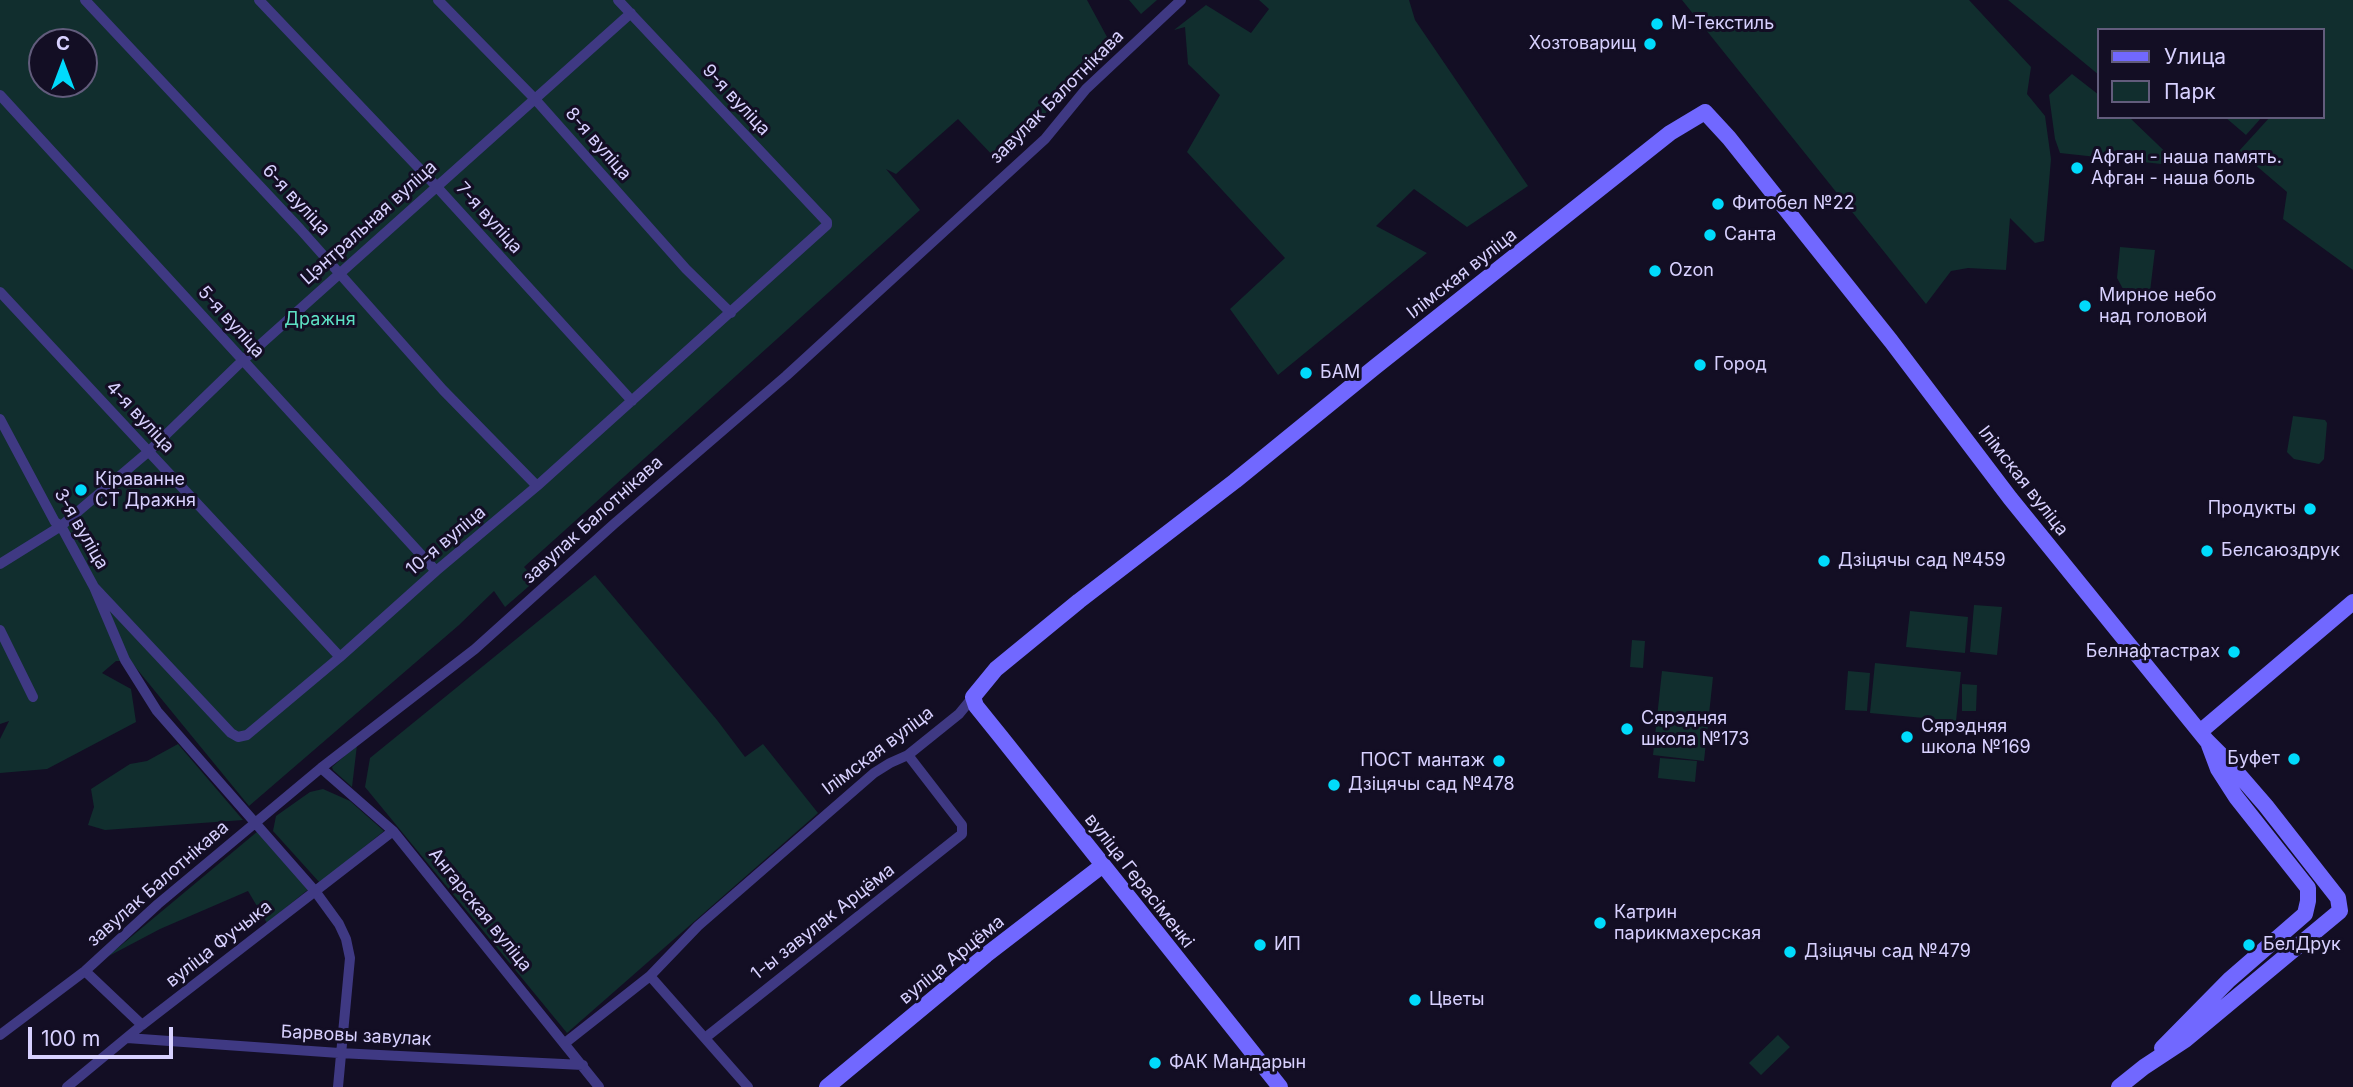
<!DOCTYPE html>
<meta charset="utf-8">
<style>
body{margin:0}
#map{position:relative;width:2353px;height:1087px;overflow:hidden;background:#130e24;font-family:Inter,sans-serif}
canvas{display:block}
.legend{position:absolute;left:2097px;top:28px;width:228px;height:91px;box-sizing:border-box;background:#130e24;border:2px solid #625c7c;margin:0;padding:9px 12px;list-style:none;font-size:21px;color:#d8d1ff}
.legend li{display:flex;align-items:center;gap:14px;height:35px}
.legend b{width:35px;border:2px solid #625c7c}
.north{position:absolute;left:28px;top:28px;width:70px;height:70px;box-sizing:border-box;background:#130e24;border:2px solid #625c7c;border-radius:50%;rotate:0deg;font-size:19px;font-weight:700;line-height:28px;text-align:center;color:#d8d1ff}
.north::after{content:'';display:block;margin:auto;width:24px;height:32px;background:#00dbfc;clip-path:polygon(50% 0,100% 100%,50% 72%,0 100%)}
.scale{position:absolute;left:28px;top:1027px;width:145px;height:32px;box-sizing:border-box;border:4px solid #d8d1ff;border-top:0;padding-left:9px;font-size:21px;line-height:24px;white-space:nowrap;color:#d8d1ff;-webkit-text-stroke:5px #130e24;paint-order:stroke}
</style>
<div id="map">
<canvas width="2353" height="1087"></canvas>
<ul class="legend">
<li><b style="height:9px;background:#7168ff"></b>Улица</li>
<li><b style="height:19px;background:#112e2e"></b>Парк</li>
</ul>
<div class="north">С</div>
<div class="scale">100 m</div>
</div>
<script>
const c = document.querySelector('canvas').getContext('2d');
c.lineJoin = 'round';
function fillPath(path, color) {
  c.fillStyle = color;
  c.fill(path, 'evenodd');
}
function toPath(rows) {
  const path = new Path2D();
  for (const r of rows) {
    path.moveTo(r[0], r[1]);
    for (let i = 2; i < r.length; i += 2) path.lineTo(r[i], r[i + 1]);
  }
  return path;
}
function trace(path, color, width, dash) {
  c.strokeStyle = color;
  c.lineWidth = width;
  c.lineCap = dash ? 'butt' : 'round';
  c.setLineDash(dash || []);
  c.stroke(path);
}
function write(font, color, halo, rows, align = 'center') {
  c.font = font + ' Inter,sans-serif';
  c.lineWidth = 6;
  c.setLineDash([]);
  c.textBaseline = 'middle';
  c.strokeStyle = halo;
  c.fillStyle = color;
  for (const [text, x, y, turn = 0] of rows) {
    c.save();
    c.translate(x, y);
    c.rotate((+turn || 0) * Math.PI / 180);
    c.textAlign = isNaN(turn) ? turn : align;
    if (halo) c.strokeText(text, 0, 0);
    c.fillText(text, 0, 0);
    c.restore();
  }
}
const green = toPath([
 [0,0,1087,0,1113,48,997,160,958,119,896,174,886,169,920,210,524,567,536,580,505,607,494,591,459,625,249,806,132,663,121,661,116,661,102,673,131,689,136,722,47,769,0,773,0,739,9,721,0,724],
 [42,42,84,42,84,84,42,84],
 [1129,0,1157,0,1141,14],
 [1259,0,1409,0,1415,20,1528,186,1467,227,1414,189,1376,226,1427,253,1278,375,1230,309,1285,258,1187,152,1220,95,1188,64,1185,27,1174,30,1206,5,1251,33,1269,9],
 [1682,0,1969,0,2031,67,2027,94,2045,116,2051,159,2044,241,2035,243,2010,218,2006,270,1968,268,1951,271,1926,304],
 [2008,0,2353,0,2353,270,2283,219,2287,192,2239,151,2270,117,2323,117,2323,30,2099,30,2099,75],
 [2072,74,2099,95,2099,117,2129,117,2180,166,2060,153,2055,139,2049,95],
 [2225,117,2262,117,2246,135],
 [2120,247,2155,250,2149,300,2128,298,2117,278],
 [2293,416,2325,420,2327,423,2324,459,2319,464,2294,459,2287,452],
 [595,575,717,720,745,757,763,744,818,813,567,1033,365,787,370,758],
 [1974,605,2002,607,1997,655,1970,652],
 [1910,611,1968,617,1965,653,1906,647],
 [1632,640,1645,641,1643,668,1630,667],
 [1875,663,1961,672,1956,721,1870,713],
 [1662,671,1713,677,1704,761,1653,755],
 [1848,671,1870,673,1867,711,1845,710],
 [1962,684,1977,685,1976,711,1962,711],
 [178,744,243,820,105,830,88,825,94,807,91,789,130,764,147,761],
 [357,745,352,787,333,770,332,767],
 [1660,758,1697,761,1695,782,1658,778],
 [323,789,350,801,384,831,320,883,273,831,276,816,310,792],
 [258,831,310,888,267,923,248,891,160,929,107,957],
 [1778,1035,1790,1047,1761,1075,1749,1063]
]);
const street = toPath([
 [85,0,300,229,443,390,537,486],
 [259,0,436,186,632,401],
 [438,0,534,98,686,269,731,313],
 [0,95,436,571],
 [0,292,340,657],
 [0,419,55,522,61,526,94,587,125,660,157,711,315,891,339,924,346,939,350,958,338,1087],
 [0,564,61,526,148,452,242,361,631,13],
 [94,587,231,733,238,737,247,735,340,657,436,571,537,486,827,225,827,222,618,0],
 [0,630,33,697],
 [321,768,393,831,599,1087],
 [85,971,142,1025],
 [650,976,748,1087],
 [0,1035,85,971,158,904,321,768,475,649,614,524,786,376,1045,139,1086,89,1181,0],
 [127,1038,339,1053,583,1065],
 [705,1038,962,834,962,825,908,755],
 [565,1043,650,976,698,926,874,773,890,763,908,755,959,714,973,697],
 [67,1087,142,1025,393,831]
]);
const secondary = toPath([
 [2201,731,2353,602],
 [2162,1048,2229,980,2305,914,2308,901,2308,888,2236,797,2218,769,2209,745],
 [827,1087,986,955,1103,865],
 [1280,1087,1001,737,976,706,973,697,996,669,1079,601,1235,481,1375,367,1670,133,1705,112,1729,138,1891,341,2010,498,2207,741,2227,761,2266,806,2338,898,2340,911,2185,1040,2144,1067,2119,1087]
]);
const markers = [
 [1657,24,7,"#00dbfc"],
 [1650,44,7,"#00dbfc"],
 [2077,168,7,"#00dbfc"],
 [1718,204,7,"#00dbfc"],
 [1710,235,7,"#00dbfc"],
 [1655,271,7,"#00dbfc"],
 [2085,306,7,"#00dbfc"],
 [1700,365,7,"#00dbfc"],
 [1306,373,7,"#00dbfc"],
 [81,490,7,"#00dbfc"],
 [2310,509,7,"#00dbfc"],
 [2207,551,7,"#00dbfc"],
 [1824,561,7,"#00dbfc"],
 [2234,652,7,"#00dbfc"],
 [1627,729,7,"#00dbfc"],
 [1907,737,7,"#00dbfc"],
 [2294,759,7,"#00dbfc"],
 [1499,761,7,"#00dbfc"],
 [1334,785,7,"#00dbfc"],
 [1600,923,7,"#00dbfc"],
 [1260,945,7,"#00dbfc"],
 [2249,945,7,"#00dbfc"],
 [1790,952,7,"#00dbfc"],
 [1415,1000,7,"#00dbfc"],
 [1155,1063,7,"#00dbfc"]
];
const poiNames = [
 ["М-Текстиль",1671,24],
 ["Хозтоварищ",1636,44,"right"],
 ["Афган - наша память.",2091,158],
 ["Афган - наша боль",2091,179],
 ["Фитобел №22",1732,204],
 ["Санта",1724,235],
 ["Ozon",1669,271],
 ["Мирное небо",2099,296],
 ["над головой",2099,317],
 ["Город",1714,365],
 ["БАМ",1320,373],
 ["Кіраванне",95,480],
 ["СТ Дражня",95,501],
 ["Продукты",2296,509,"right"],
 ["Белсаюздрук",2221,551],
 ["Дзіцячы сад №459",1838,561],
 ["Белнафтастрах",2220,652,"right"],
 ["Сярэдняя",1641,719],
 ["школа №173",1641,740],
 ["Сярэдняя",1921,727],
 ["школа №169",1921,748],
 ["Буфет",2280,759,"right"],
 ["ПОСТ мантаж",1485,761,"right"],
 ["Дзіцячы сад №478",1348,785],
 ["Катрин",1614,913],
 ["парикмахерская",1614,934],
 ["ИП",1274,945],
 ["БелДрук",2263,945],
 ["Дзіцячы сад №479",1804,952],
 ["Цветы",1429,1000],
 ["ФАК Мандарын",1169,1063]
];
const streetNames = [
 ["завулак Балотнікава",1057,97,-45],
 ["9-я вуліца",736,100,47],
 ["8-я вуліца",598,144,49],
 ["6-я вуліца",296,200,47],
 ["7-я вуліца",489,218,48],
 ["Цэнтральная вуліца",369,223,-42],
 ["Ілімская вуліца",1462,274,-38],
 ["5-я вуліца",231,322,48],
 ["4-я вуліца",140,417,47],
 ["Ілімская вуліца",2023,481,52],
 ["завулак Балотнікава",593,520,-42],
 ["3-я вуліца",81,529,60],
 ["10-я вуліца",446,541,-40],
 ["Ілімская вуліца",878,751,-37],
 ["вуліца Герасіменкі",1139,881,52],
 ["завулак Балотнікава",158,884,-41],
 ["Ангарская вуліца",480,910,51],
 ["1-ы завулак Арцёма",823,922,-38],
 ["вуліца Фучыка",219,944,-38],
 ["вуліца Арцёма",952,960,-39],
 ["Барвовы завулак",356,1036,3]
];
const parkNames = [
 ["Дражня",320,320]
];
fillPath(green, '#112e2e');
trace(street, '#3f3983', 10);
trace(secondary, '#7168ff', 16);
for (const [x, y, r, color] of markers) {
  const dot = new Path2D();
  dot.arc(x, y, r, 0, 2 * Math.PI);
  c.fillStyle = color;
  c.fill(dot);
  trace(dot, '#130e24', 2.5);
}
write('18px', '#d8d1ff', '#130e24', poiNames, 'left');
write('18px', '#d8d1ff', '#130e24', streetNames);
write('18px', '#5de0c3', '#130e24', parkNames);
</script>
